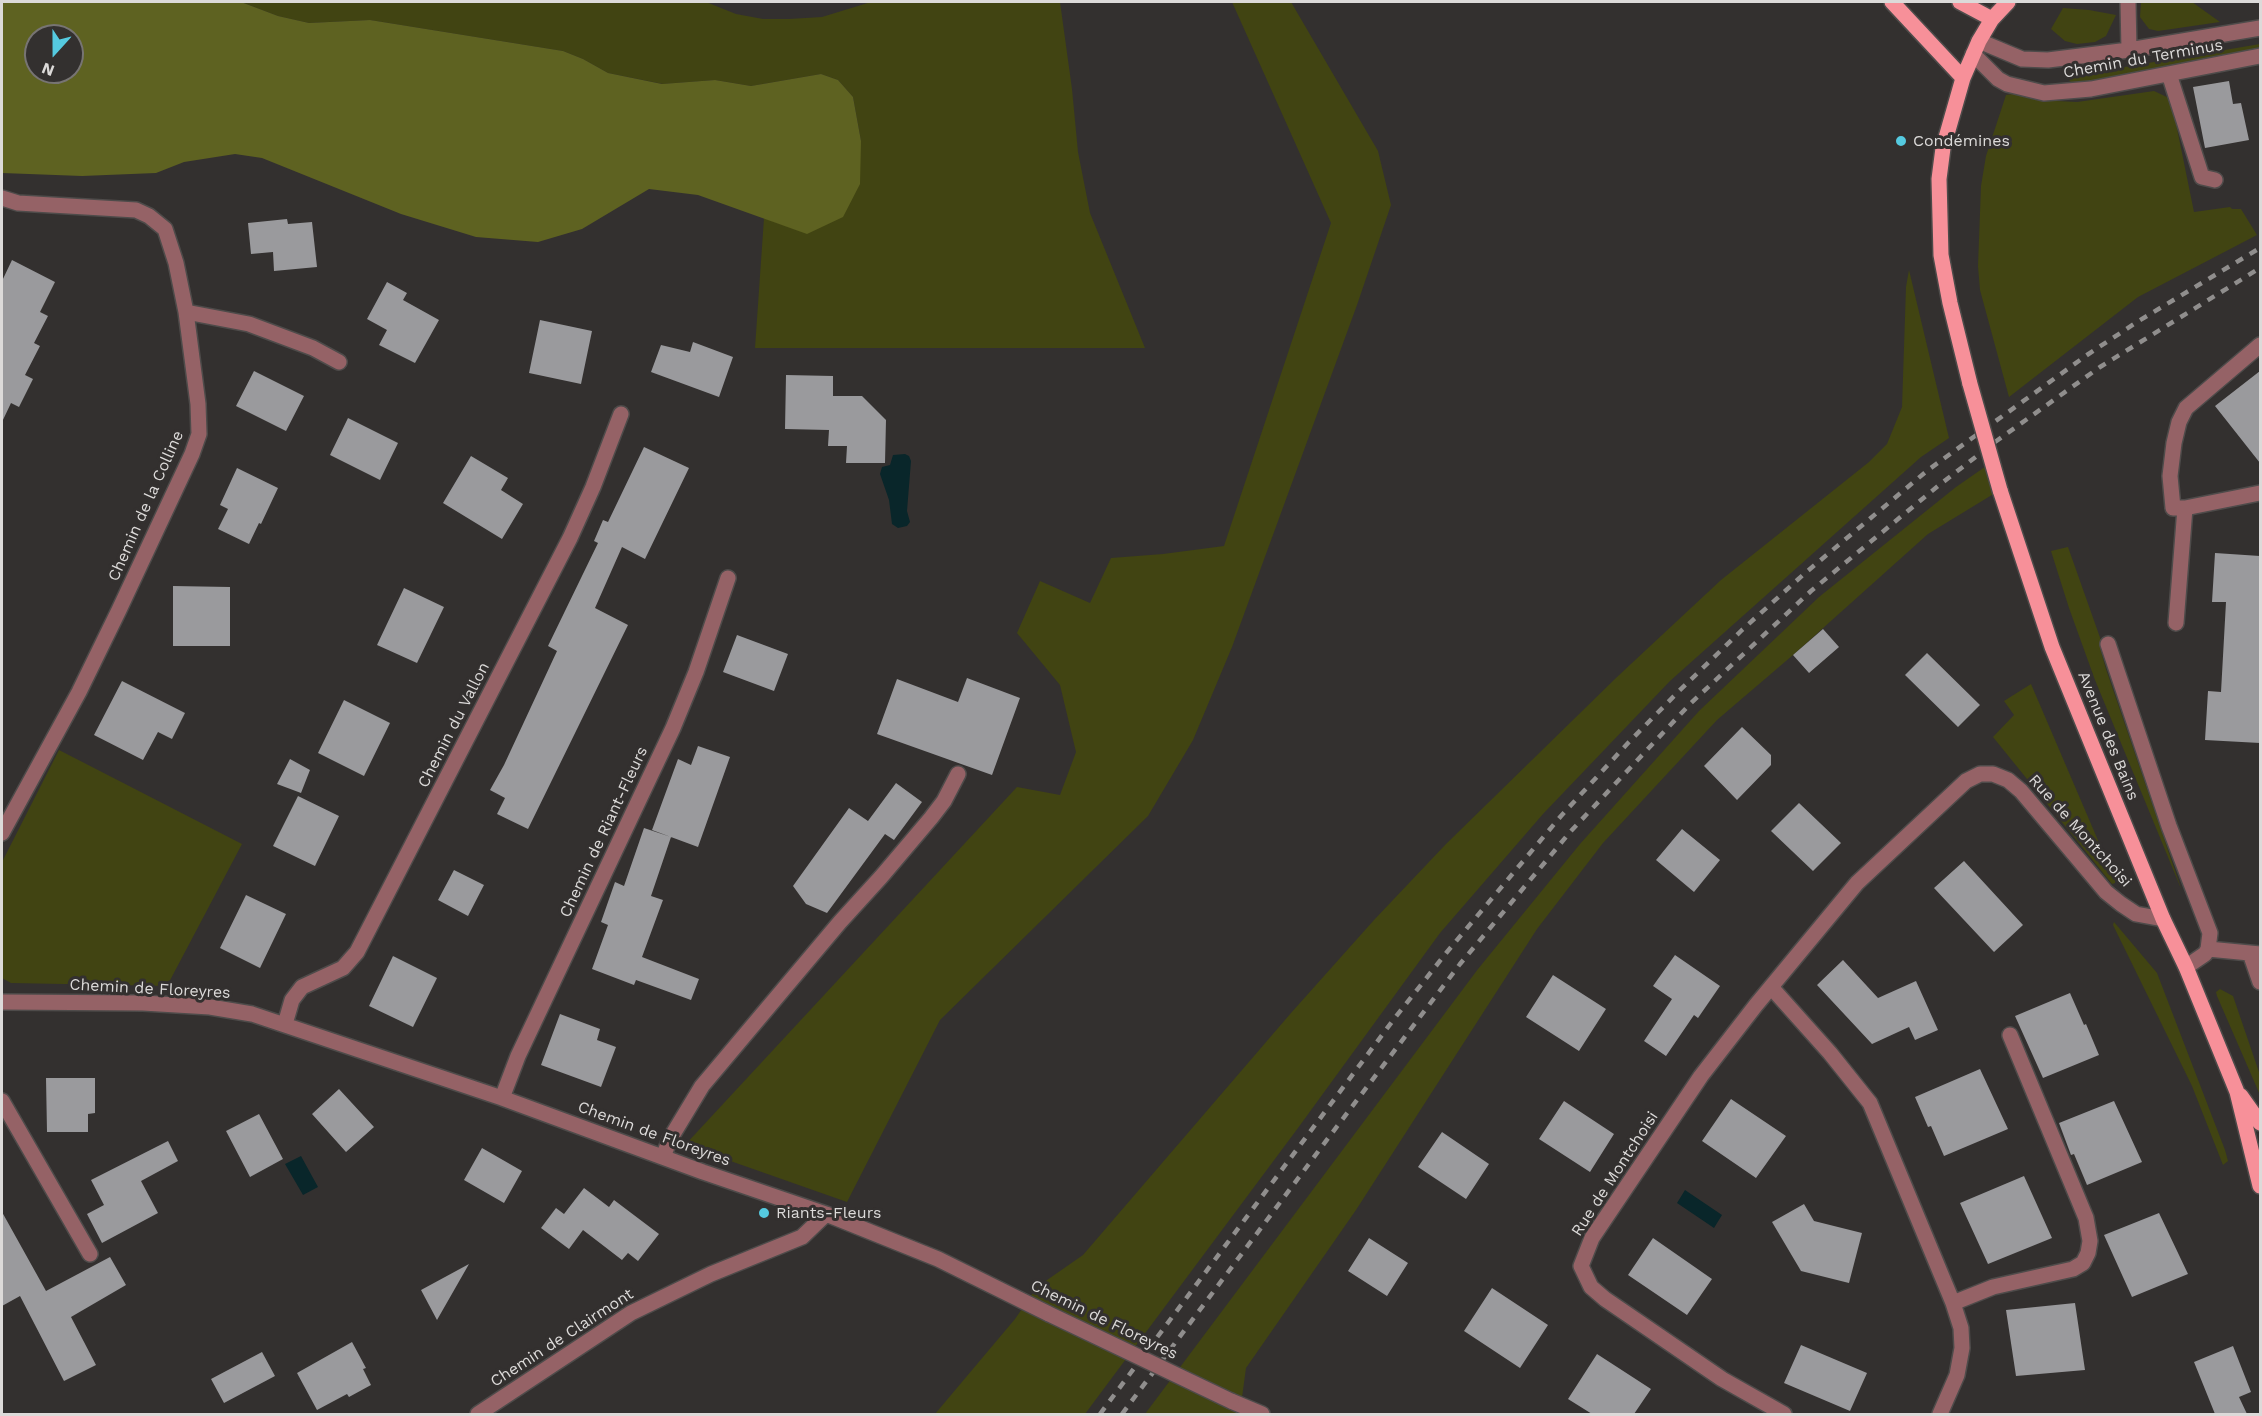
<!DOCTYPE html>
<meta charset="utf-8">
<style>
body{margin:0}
#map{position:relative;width:2262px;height:1416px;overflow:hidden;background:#33302f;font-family:"Work Sans",sans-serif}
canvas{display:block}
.frame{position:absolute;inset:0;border:3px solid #dcdad9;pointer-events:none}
.north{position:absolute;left:24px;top:24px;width:60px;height:60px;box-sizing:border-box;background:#33302f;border:2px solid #777473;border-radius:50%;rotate:201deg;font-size:16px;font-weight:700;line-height:24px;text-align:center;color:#dcdad9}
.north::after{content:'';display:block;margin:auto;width:21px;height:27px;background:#55cae0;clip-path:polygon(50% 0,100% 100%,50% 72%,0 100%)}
</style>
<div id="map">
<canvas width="2262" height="1416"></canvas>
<div class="frame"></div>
<div class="north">N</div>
</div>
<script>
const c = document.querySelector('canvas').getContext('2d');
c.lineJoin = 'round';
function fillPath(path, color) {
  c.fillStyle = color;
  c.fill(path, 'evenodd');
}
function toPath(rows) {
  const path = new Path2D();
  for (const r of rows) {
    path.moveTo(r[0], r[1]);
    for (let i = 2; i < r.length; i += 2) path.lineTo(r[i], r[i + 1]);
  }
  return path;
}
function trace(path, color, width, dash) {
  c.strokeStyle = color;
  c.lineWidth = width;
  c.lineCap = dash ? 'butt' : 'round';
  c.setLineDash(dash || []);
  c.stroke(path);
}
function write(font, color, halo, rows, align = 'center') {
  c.font = font + ' "Work Sans",sans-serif';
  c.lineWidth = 6;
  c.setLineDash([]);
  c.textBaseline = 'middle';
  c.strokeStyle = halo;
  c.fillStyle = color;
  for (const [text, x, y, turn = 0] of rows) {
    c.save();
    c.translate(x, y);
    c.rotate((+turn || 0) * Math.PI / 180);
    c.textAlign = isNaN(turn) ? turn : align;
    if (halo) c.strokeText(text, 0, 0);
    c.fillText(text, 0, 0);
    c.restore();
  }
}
const green = toPath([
 [241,2,706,2,736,14,763,19,789,19,822,17,871,2,1060,2,1072,89,1078,152,1090,213,1145,348,755,348,764,218,807,233,861,141,853,97,838,80,821,74,751,86,715,80,663,84,608,73,583,59,563,51,370,20,309,23,278,16],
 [1232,2,1291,2,1378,151,1391,205,1357,305,1232,647,1193,740,1148,816,940,1020,847,1202,685,1145,1017,787,1060,795,1076,752,1060,685,1017,633,1040,581,1090,603,1111,558,1163,554,1224,546,1331,223],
 [2141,2,2192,2,2220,22,2158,31,2149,29,2140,17],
 [2063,8,2089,10,2116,15,2106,36,2095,42,2077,44,2065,41,2051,29],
 [2260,44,2260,47,2133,77,2074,85,2066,77],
 [2154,91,2171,99,2194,212,2230,207,2232,209,2241,209,2257,235,2138,297,2009,397,1980,290,1978,266,1981,186,1986,156,2006,95,2013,94,2036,100,2077,102],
 [1909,270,1949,438,1921,457,1670,681,1543,814,1440,933,1298,1128,1085,1414,935,1414,1015,1319,1037,1287,1083,1255,1291,1013,1374,920,1446,844,1617,677,1721,580,1869,462,1887,444,1902,407,1906,287],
 [1992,462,2000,490,1928,534,1793,655,1717,720,1603,843,1537,929,1356,1210,1246,1368,1241,1405,1235,1414,1145,1414,1478,969,1580,844,1699,711,1819,597,1956,487],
 [2068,547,2103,646,2100,648,2106,669,2182,891,2095,680,2069,608,2051,551],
 [2031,684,2115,880,2115,883,2112,884,1993,737,2014,715,2004,701],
 [59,750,242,844,167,986,11,983,2,978,2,862],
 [2114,922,2157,973,2225,1150,2228,1161,2223,1165,2192,1086,2113,925],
 [2220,989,2233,996,2260,1075,2260,1095,2217,996,2216,992]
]);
const forest = toPath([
 [2,2,241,2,278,16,309,23,370,20,563,51,583,59,608,73,662,84,715,80,751,86,821,74,838,80,853,97,861,141,860,184,843,217,807,234,698,195,649,189,582,229,538,242,476,237,401,214,262,158,235,154,184,162,156,173,82,176,2,173],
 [36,36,72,36,72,72,36,72]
]);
const water = toPath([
 [905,454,909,456,911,461,907,511,910,522,907,526,898,528,892,524,889,500,880,474,882,467,890,465,893,455],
 [301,1156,318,1187,303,1195,285,1164],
 [1685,1190,1722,1215,1714,1228,1677,1203]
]);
const building = toPath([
 [2229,81,2233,104,2241,103,2249,140,2205,148,2193,87],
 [287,219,288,224,312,222,317,267,274,271,273,252,251,254,248,223],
 [12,260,55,282,40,312,48,316,34,343,40,346,25,375,33,379,19,407,11,403,2,422,2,281],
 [387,282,407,293,403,300,439,320,415,363,379,345,387,330,367,319],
 [540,320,592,331,581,384,529,373],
 [693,342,733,357,719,397,651,372,661,345,690,352],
 [254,371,304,396,286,431,236,406],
 [2260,371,2260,463,2215,406],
 [786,375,833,376,833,396,862,396,886,420,885,463,846,463,847,446,828,446,829,430,785,429],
 [348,418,398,443,380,480,330,455],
 [644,447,689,468,645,559,622,547,595,608,628,625,528,829,497,814,505,798,490,790,504,765,557,651,548,646,598,543,594,541,603,520,608,522],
 [471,456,508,478,501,490,523,504,502,539,443,503],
 [237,468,278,488,261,524,259,523,249,544,218,529,228,509,220,505],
 [2215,553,2260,556,2260,743,2205,740,2208,691,2221,692,2226,602,2212,602],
 [173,586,230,587,230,646,173,646],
 [404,588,444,607,417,663,377,645],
 [1823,629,1839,647,1809,673,1793,655],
 [737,635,788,654,774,691,723,672],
 [1927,653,1980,705,1958,727,1905,675],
 [967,678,1020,698,992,775,877,734,897,679,958,702],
 [122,681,185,713,172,739,158,732,143,760,94,735],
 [344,700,390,723,364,776,318,753],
 [1742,727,1771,755,1771,765,1737,800,1704,766],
 [698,746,730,757,698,847,652,830,678,759,691,765],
 [290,759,310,770,301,793,277,784],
 [896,783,922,802,894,840,885,834,827,913,806,904,793,886,849,808,868,821],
 [298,796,339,816,315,866,273,846],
 [1799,803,1841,843,1813,871,1771,831],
 [644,828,671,837,651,896,663,900,642,957,699,979,691,1000,636,980,634,985,592,969,608,925,601,922,615,882,624,886],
 [1682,829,1720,860,1694,892,1656,860],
 [1964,861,2023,925,1994,952,1934,888],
 [454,870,484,885,468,916,438,900],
 [246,895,286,914,260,968,220,948],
 [1675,955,1720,986,1698,1018,1694,1015,1666,1056,1644,1041,1672,999,1653,986],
 [393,956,437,978,413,1027,369,1006],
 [1843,960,1878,998,1916,981,1938,1030,1915,1040,1909,1027,1872,1044,1817,985],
 [1553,975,1606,1009,1579,1051,1526,1017],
 [2070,993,2084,1025,2086,1024,2099,1055,2043,1078,2015,1016],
 [560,1014,600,1029,597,1040,616,1047,601,1087,541,1065],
 [1980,1069,2008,1129,1944,1156,1931,1126,1928,1127,1915,1097],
 [46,1078,95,1078,95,1113,88,1114,88,1132,47,1132],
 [339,1089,374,1127,346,1152,312,1114],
 [1731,1099,1786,1136,1756,1178,1702,1141],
 [1564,1101,1614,1134,1590,1172,1539,1139],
 [2114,1101,2142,1162,2087,1185,2074,1154,2071,1155,2059,1123],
 [259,1114,283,1159,250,1177,226,1131],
 [1442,1132,1489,1164,1466,1199,1418,1167],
 [168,1141,178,1161,141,1181,158,1213,102,1243,87,1214,104,1205,91,1180],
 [482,1148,522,1171,504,1203,464,1180],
 [2024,1176,2052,1238,1988,1264,1960,1203],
 [584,1188,609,1207,614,1200,659,1234,638,1261,628,1253,622,1260,583,1230,569,1249,541,1228,556,1208,564,1214],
 [1804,1204,1814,1221,1862,1233,1849,1283,1801,1271,1772,1222],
 [2,1212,46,1291,110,1257,126,1285,71,1317,96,1365,64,1381,20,1296,2,1306],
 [2159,1213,2188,1274,2132,1297,2104,1235],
 [1369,1238,1408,1263,1387,1296,1348,1271],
 [1653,1238,1712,1279,1687,1315,1628,1275],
 [469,1264,437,1320,421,1290],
 [1492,1288,1548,1325,1520,1368,1464,1331],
 [2075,1303,2085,1370,2016,1376,2006,1310],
 [352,1342,366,1368,363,1369,371,1385,349,1397,347,1394,317,1410,297,1373],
 [1801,1345,1867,1373,1850,1411,1784,1383],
 [2233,1346,2251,1392,2239,1397,2247,1414,2215,1414,2194,1362],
 [262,1352,275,1376,224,1403,211,1379],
 [1597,1354,1651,1389,1634,1414,1592,1414,1568,1399]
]);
const minor = toPath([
 [2128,2,2129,50],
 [1979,41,2022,59,2048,60,2129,50,2260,28],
 [1973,54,1998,79,2007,84,2044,93,2091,89,2260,56],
 [2169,74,2202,177,2215,180],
 [2,198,18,203,136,210,149,216,165,229,176,263,186,312,198,404,199,434,192,454,119,610,79,692,2,833],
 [186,312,249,324,313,348,339,362],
 [2260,345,2186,408,2179,422,2174,443,2170,476,2173,508,2185,508,2260,493],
 [2176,623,2185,508],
 [2108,644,2169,826,2210,933,2208,949],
 [2250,953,2260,982],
 [2186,967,2205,954,2208,949,2260,954],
 [1771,987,1830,1053,1870,1103,1953,1303,1961,1328,1962,1348,1957,1375,1940,1414],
 [2,1002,143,1003,210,1007,252,1014,502,1098,703,1172,826,1214,938,1259,1049,1314],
 [285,1024,292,1000,302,987,343,968,357,952,570,538,593,487,621,414],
 [502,1098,518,1056,673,728,696,672,728,578],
 [2,1101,90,1254],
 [663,1157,670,1139,702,1086,840,922,881,877,931,818,944,801,958,774],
 [1953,1303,1993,1287,2073,1269,2083,1263,2088,1253,2090,1241,2086,1218,2010,1035],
 [1231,1401,1262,1414],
 [478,1414,631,1313,711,1274,802,1237,826,1214],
 [1784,1414,1722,1379,1605,1299,1591,1287,1581,1266,1592,1238,1701,1076,1756,1005,1857,883,1966,781,1980,774,1993,774,2008,780,2021,791,2106,892,2121,904,2136,914,2163,919]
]);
const major = toPath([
 [1892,2,1963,78],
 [1960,2,1992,19],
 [1970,384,1950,303,1941,255,1939,179,1943,148,1963,78,1979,41,1992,19,2008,2],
 [2000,490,2052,647,2163,919,2186,967,2237,1092,2260,1186],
 [2241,1096,2260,1123]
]);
const rail = toPath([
 [1100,1414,1394,1019,1447,952,1561,816,1628,743,1678,692,1742,630,1804,574,1928,470,2087,355,2137,322,2260,248],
 [1122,1414,1323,1145,1460,964,1571,831,1690,704,1811,591,1938,486,1995,442,2100,367,2260,268]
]);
const minorBridge = toPath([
 [1049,1314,1231,1401]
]);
const majorBridge = toPath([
 [1970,384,2000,490]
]);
const markers = [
 [1901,141,6,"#55cae0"],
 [764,1213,6,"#55cae0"]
];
const streetNames = [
 ["Chemin du Terminus",2143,59,-10],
 ["Chemin de la Colline",146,506,-66],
 ["Chemin du Vallon",454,725,-63],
 ["Avenue des Bains",2108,736,68],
 ["Rue de Montchoisi",2080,831,48],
 ["Chemin de Riant-Fleurs",604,832,-65],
 ["Chemin de Floreyres",150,989,3],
 ["Chemin de Floreyres",654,1134,20],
 ["Rue de Montchoisi",1615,1174,-57],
 ["Chemin de Floreyres",1104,1320,26],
 ["Chemin de Clairmont",562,1338,-33]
];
const poiNames = [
 ["Condémines",1913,141],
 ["Riants-Fleurs",776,1213]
];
fillPath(green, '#414412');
fillPath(forest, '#5e6221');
fillPath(water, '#09262a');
fillPath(building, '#9a9a9d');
trace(minor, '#4e4b4a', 18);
trace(major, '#4e4b4a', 18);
trace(minor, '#956266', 15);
trace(major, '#f79099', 15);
trace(rail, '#908e8d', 4.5, [8, 8]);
trace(minorBridge, '#4e4b4a', 18, []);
trace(majorBridge, '#4e4b4a', 18, []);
trace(minorBridge, '#956266', 15);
trace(majorBridge, '#f79099', 15);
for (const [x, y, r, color] of markers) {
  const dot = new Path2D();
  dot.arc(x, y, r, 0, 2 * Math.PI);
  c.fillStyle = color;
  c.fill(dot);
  trace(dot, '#33302f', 2);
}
write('16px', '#dcdad9', '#33302f', streetNames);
write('16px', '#dcdad9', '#33302f', poiNames, 'left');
</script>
